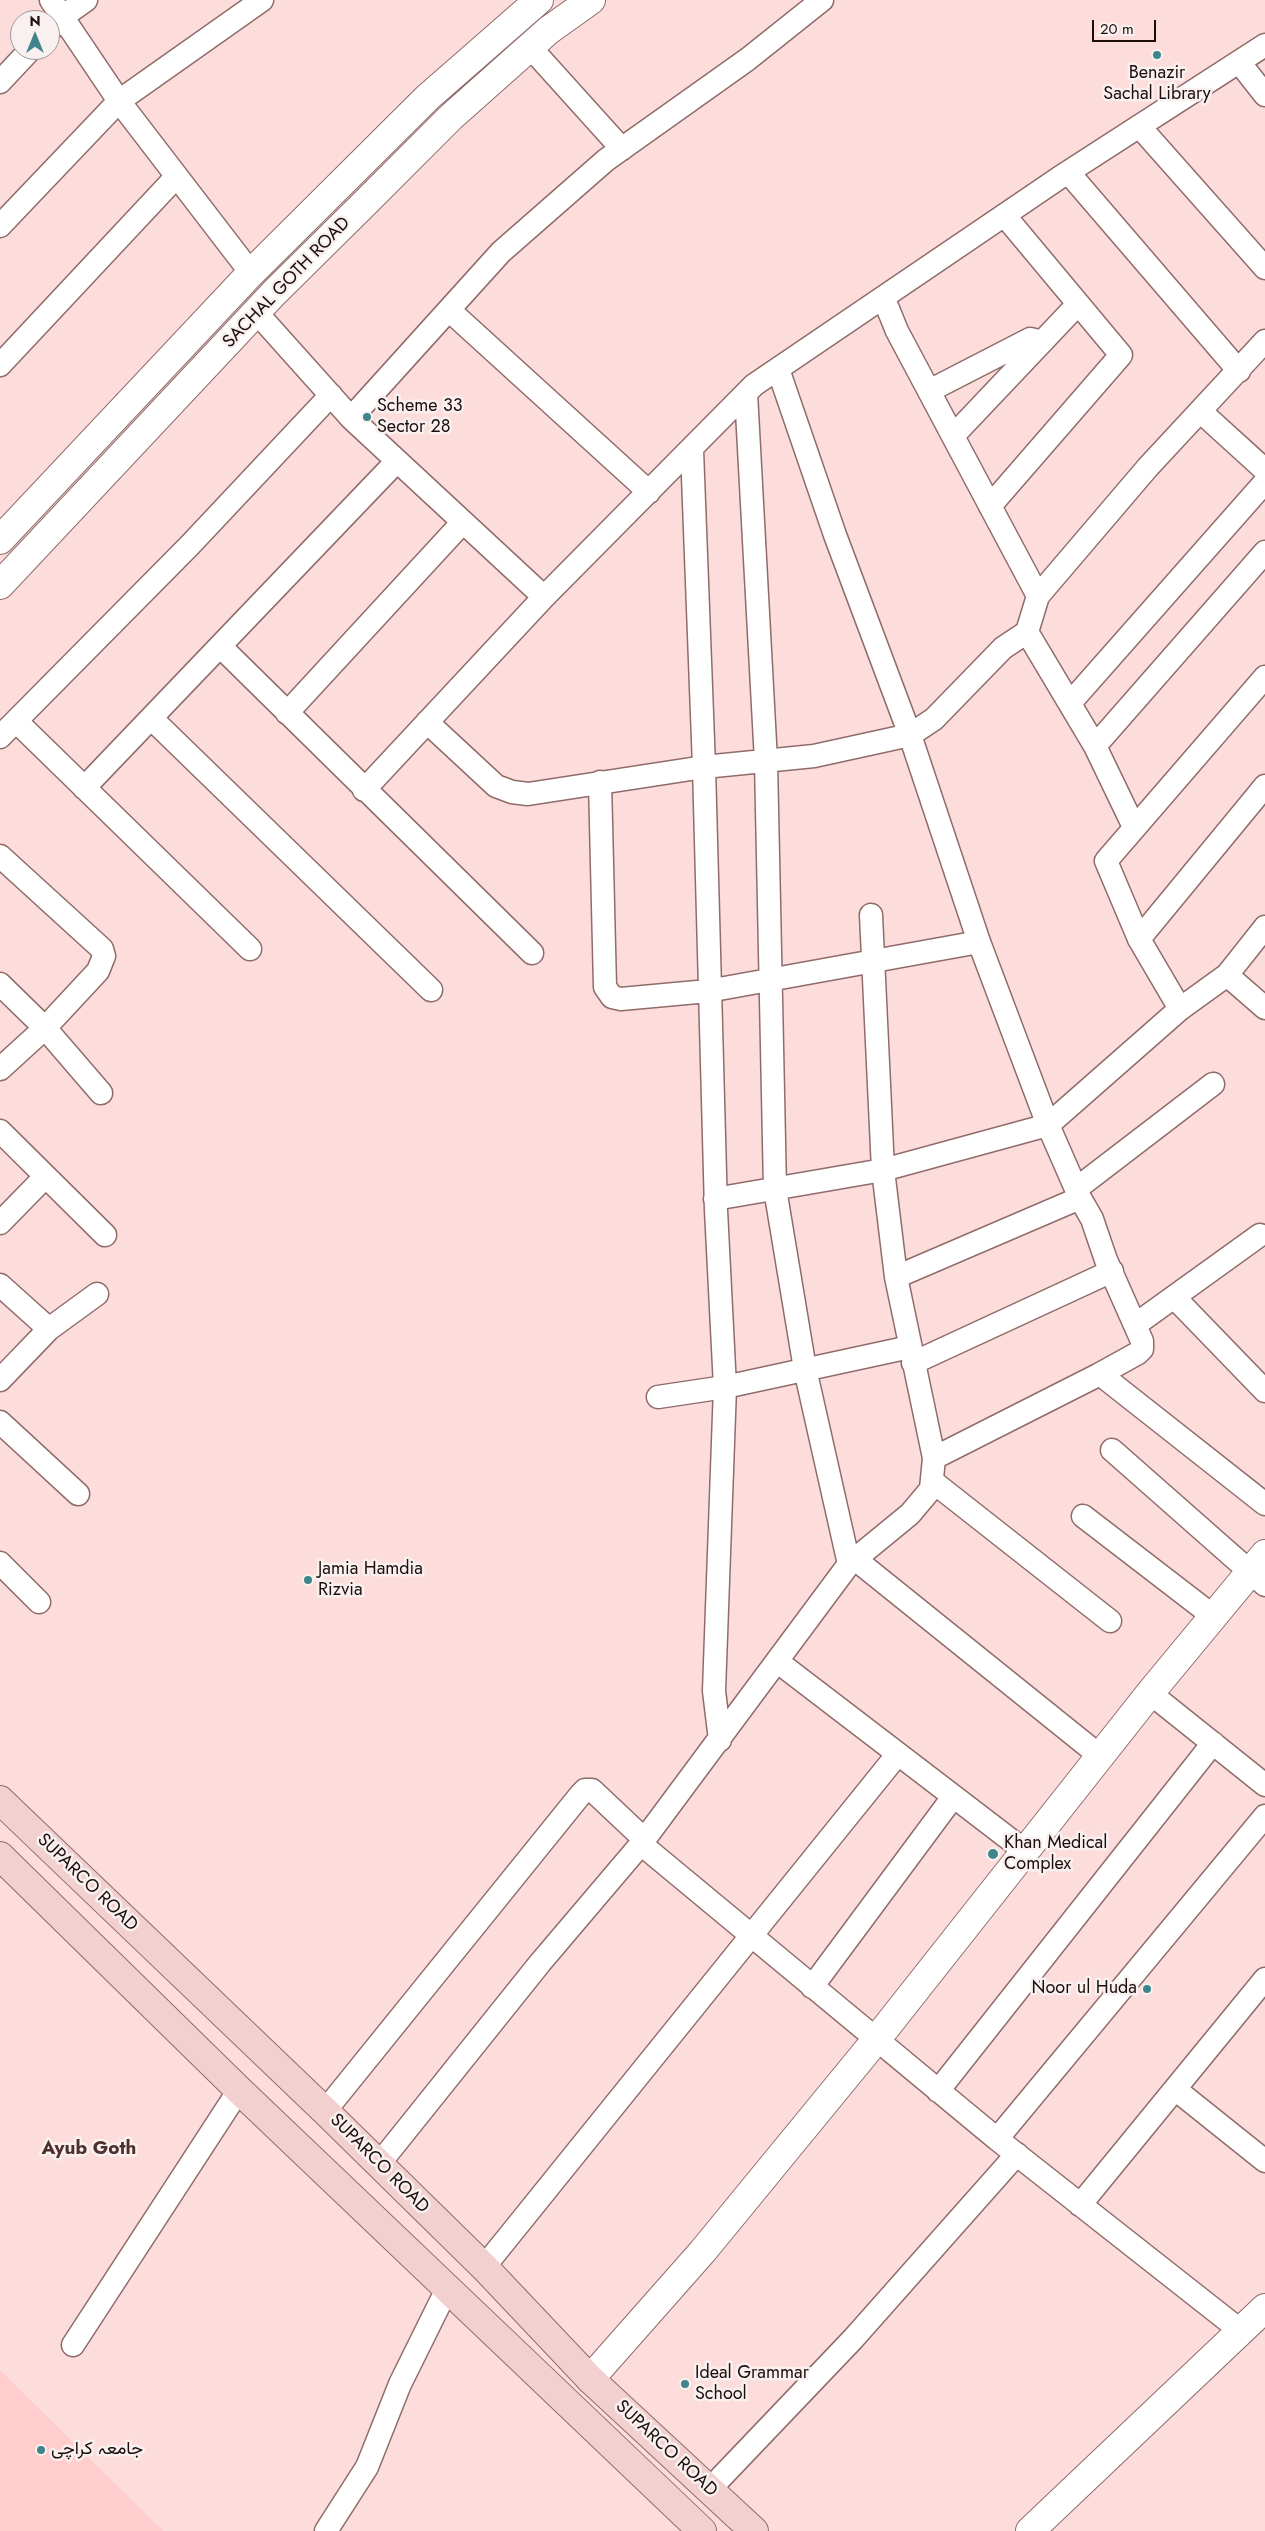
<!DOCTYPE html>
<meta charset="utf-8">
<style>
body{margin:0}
#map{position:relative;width:1265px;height:2531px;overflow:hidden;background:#fddddb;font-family:Jost,sans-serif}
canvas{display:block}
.north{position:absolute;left:10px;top:10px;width:50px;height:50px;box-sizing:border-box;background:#f9f1f0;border:1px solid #a09695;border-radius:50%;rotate:0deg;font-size:14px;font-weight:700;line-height:20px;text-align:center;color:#1b0e0d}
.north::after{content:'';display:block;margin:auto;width:18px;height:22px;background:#3e868b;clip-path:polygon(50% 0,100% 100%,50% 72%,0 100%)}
.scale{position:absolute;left:1092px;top:20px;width:64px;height:22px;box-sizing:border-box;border:2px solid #1b0e0d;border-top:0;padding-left:6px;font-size:15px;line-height:18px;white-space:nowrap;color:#1b0e0d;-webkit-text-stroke:4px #f9f1f0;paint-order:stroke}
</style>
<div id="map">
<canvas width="1265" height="2531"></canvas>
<div class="north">N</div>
<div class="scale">20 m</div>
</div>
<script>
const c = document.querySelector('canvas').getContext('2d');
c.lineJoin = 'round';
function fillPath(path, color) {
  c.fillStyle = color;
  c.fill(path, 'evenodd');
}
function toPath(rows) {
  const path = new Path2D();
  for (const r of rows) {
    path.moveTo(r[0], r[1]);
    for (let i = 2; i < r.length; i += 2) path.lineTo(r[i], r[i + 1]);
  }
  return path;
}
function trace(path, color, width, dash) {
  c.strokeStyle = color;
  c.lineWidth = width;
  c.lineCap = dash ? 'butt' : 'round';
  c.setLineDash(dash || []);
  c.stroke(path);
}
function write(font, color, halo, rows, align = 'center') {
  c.font = font + ' Jost,Vazirmatn,sans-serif';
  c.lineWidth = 5;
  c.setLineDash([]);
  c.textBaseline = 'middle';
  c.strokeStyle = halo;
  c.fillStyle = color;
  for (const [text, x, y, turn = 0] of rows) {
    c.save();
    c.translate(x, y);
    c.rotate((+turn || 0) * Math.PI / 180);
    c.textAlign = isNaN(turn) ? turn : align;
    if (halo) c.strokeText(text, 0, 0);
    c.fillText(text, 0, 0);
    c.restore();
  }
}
const built = toPath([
 [0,2370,163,2531,0,2531]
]);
const minor = toPath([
 [51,0,119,101,251,273],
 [50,30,62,17,86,0],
 [530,47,622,149],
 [1239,62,1265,95],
 [0,82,30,50],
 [1139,126,1265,268],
 [1068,172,1239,371],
 [0,226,119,101,262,0],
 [884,299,897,331,1038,596,1027,632,1095,746],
 [449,310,649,492],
 [257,313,351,418,544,597],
 [0,365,176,177],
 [778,369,835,535,910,735,979,942,1048,1125,1080,1198,1092,1219,1106,1260,1142,1341,1142,1349,1138,1353,1100,1374,934,1458],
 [929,391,1030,339,1042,342],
 [746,393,766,761,775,1189,805,1369,849,1564],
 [1200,411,1265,470],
 [351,418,501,252,606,160,748,59,822,0],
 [953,436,1078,304],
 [692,450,704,767,716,1210,725,1387,714,1691,720,1740],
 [990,506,1121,355,1005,216],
 [1038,596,1148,467,1265,341],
 [220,646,532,953],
 [1070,703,1265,482],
 [287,713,463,522],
 [151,718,431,990],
 [16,721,250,949],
 [427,722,496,786,512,792,528,794,704,767,814,756,910,735,934,719,1003,648,1027,632],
 [0,737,190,545,331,395],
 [600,782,605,987,612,997,621,999,708,991,979,942],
 [84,788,397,461],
 [364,790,544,597,754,385,1059,178,1265,45],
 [1134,827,1095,746,1265,552],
 [0,856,102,949,104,956,98,971,45,1028,0,1069],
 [1139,939,1265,786],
 [1227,975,1265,927],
 [0,984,45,1028,101,1093],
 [1180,1009,1227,975,1265,1008],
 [0,1131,105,1235],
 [1076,1189,1213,1084],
 [715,1199,883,1170,1048,1125,1180,1009,1139,939,1106,861,1265,677],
 [0,1223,45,1177],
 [896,1277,1080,1198],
 [0,1285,49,1329],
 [1174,1297,1265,1391],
 [1135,1325,1260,1235],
 [913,1363,1112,1271],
 [1100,1374,1265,1504],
 [0,1380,49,1329,97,1294],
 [658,1397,725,1387,910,1347],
 [0,1422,78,1494],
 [1112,1450,1265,1585],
 [932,1481,1110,1621],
 [1083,1516,1213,1616],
 [855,1559,1100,1756],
 [0,1563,39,1602],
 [778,1662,1025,1851],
 [1150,1693,1265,1785],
 [641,1844,997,2139,1241,2331],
 [812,1987,953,1797],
 [1175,2089,1265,2161],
 [938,2091,1213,1743],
 [325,2111,581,1794,585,1790,592,1790,644,1839],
 [997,2139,1265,1816],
 [379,2164,540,1963,641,1844,849,1564,910,1514,931,1489,934,1458,896,1277,883,1170,871,915],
 [1080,2205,1265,1979],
 [484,2267,897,1755],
 [73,2345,239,2090],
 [709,2490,853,2339,1017,2154],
 [326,2531,367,2467,400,2384,447,2289]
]);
const tertiary = toPath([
 [0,540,251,273,428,97,539,0],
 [0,585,274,293,366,202,451,117,523,53,549,30,591,0],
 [590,2379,703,2251,876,2040,1150,1693,1265,1554],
 [1030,2531,1265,2308]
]);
const secondary = toPath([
 [0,1800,325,2111,484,2267,590,2379,754,2531],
 [0,1856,239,2090,702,2531]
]);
const markers = [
 [1157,55,5,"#3e868b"],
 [367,417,5,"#3e868b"],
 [308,1580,5,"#3e868b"],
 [993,1854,6,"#3e868b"],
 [1147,1989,5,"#3e868b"],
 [685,2384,5,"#3e868b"],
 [41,2450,5,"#3e868b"]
];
const poiNames = [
 ["Benazir",1157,74,"center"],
 ["Sachal Library",1157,95,"center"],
 ["Scheme 33",377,407],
 ["Sector 28",377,428],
 ["Jamia Hamdia",318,1570],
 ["Rizvia",318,1591],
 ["Khan Medical",1004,1844],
 ["Complex",1004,1865],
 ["Noor ul Huda",1137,1989,"right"],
 ["Ideal Grammar",695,2374],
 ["School",695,2395],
 ["جامعہ کراچی",51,2450]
];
const streetNames = [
 ["SACHAL GOTH ROAD",287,283,-46],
 ["SUPARCO ROAD",87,1883,44],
 ["SUPARCO ROAD",379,2164,45],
 ["SUPARCO ROAD",666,2449,43]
];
const neighbourhoodNames = [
 ["Ayub Goth",89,2149]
];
fillPath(built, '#ffcecc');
trace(minor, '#8f6c6a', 25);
trace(tertiary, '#8f6c6a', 30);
trace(secondary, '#8f6c6a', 30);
trace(minor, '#fff', 22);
trace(tertiary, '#fff', 28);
trace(secondary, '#f2d0d0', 28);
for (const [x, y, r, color] of markers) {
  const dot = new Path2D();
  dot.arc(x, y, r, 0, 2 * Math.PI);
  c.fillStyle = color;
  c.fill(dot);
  trace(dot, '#f9f1f0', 2);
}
write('18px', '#1b0e0d', '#f9f1f0', poiNames, 'left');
write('18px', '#1b0e0d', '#f9f1f0', streetNames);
write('bold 19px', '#4f302f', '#f9f1f0', neighbourhoodNames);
</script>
